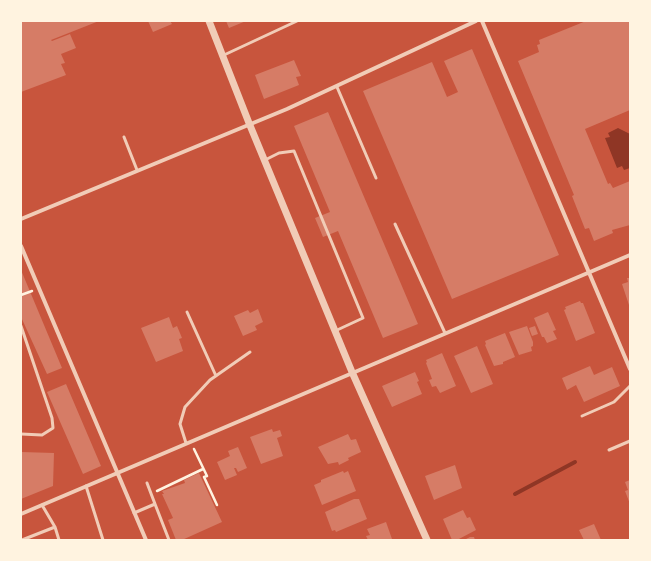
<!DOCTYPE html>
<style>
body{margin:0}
#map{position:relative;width:651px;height:561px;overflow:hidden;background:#c8553d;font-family:"Source Sans 3",sans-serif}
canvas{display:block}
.frame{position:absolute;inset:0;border:22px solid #fff3e0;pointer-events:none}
</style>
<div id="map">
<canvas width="651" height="561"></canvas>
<div class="frame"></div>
</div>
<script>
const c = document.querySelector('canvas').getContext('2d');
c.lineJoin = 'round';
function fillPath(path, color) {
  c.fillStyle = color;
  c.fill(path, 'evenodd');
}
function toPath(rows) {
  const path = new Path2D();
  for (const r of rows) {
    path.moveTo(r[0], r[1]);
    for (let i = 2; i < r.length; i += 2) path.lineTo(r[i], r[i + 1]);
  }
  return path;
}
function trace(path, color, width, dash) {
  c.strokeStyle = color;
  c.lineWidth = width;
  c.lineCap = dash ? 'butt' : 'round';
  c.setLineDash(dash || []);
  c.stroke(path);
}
const water = toPath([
 [618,128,630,134,630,168,624,170,622,166,617,168,605,138,610,137,608,133]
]);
const stream = toPath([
 [515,494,575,462]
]);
const building = toPath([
 [21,21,99,21,51,40,52,41,70,34,76,48,61,54,65,63,61,64,66,75,21,92],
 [148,21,170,21,172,24,153,32],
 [226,21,246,21,229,28],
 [586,21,630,21,630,110,585,129,608,184,610,183,613,188,630,181,630,225,612,230,613,233,594,241,589,228,585,229,572,196,574,195,518,61,539,52,537,45,540,44,539,40],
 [472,49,559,255,452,299,363,91,432,62,447,97,458,92,444,61],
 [294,60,301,76,296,77,299,85,264,99,255,75],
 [328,112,418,324,383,338,338,231,323,237,315,218,330,212,294,126],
 [21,270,62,368,47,374,21,317],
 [627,278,630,278,630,308,622,284,628,282],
 [580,301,581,303,583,303,595,333,576,341,564,310,566,309,565,307],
 [258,309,263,322,255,326,257,330,243,336,234,316,248,310,250,313],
 [548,312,556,330,553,331,557,339,547,343,544,337,542,337,534,318],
 [169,317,173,328,177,326,182,338,179,339,183,351,156,362,141,328],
 [527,326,533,342,533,346,531,347,532,351,519,355,509,332],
 [535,326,538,334,532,336,529,328],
 [505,333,515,357,503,362,503,364,494,366,485,345,486,344,485,341],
 [477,346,493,384,471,393,454,356],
 [442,353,456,386,440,393,436,386,432,387,429,380,432,379,426,363,427,362,426,360],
 [590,366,594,375,612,367,620,386,584,402,576,385,567,390,562,378],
 [415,372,419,381,417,382,422,394,392,407,382,386],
 [66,384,101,466,83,474,47,392],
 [272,429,273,432,280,430,282,436,277,438,283,456,261,464,250,437],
 [348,434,351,440,356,439,361,452,348,458,349,460,339,465,338,462,328,464,318,447],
 [238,447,247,468,238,472,236,468,234,468,237,475,225,480,217,462,230,456,228,451],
 [21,452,54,453,53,486,21,499],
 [455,465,462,488,434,500,425,476],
 [343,471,344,473,348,471,356,491,322,505,314,485,321,482,321,480],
 [199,473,222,522,182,540,176,540,168,520,173,518,162,494,164,494,162,491,185,483,184,480],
 [630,480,630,504,625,491,628,490,625,482],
 [354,499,359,499,367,519,336,532,335,530,332,531,325,512],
 [463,510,467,518,470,517,476,530,457,540,452,540,443,519],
 [386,522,392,539,368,540,366,536,370,535,367,529],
 [594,524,601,540,584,540,579,530],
 [470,537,474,537,475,540,464,540]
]);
const path = toPath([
 [21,295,32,291],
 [194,449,207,476,204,477,217,505],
 [157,491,203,469]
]);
const service = toPath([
 [224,55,297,21],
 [337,87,376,178],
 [124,137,137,170],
 [265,160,279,153,294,151,363,318,335,331],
 [395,224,445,333],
 [187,312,216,376],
 [21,326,52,418,53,428,42,435,21,434],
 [582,416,614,402,630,386],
 [186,443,180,424,185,407,210,380,250,352],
 [609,450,630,441],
 [147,483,155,504],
 [86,486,103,540],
 [42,505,55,527,59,540],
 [134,513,155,504,169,540],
 [22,540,55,527]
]);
const minor = toPath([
 [482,21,630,369],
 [21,219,287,109,476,21],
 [21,246,146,540],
 [21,514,630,255]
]);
const tertiary = toPath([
 [209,21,249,123,352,372,427,540]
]);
fillPath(water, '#8f3625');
trace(stream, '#8f3625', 4);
fillPath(building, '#d67c66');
trace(path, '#fff3e0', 2.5);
trace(service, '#f1ccb7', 3);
trace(minor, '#f1ccb7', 4);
trace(tertiary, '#f1ccb7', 7);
</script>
